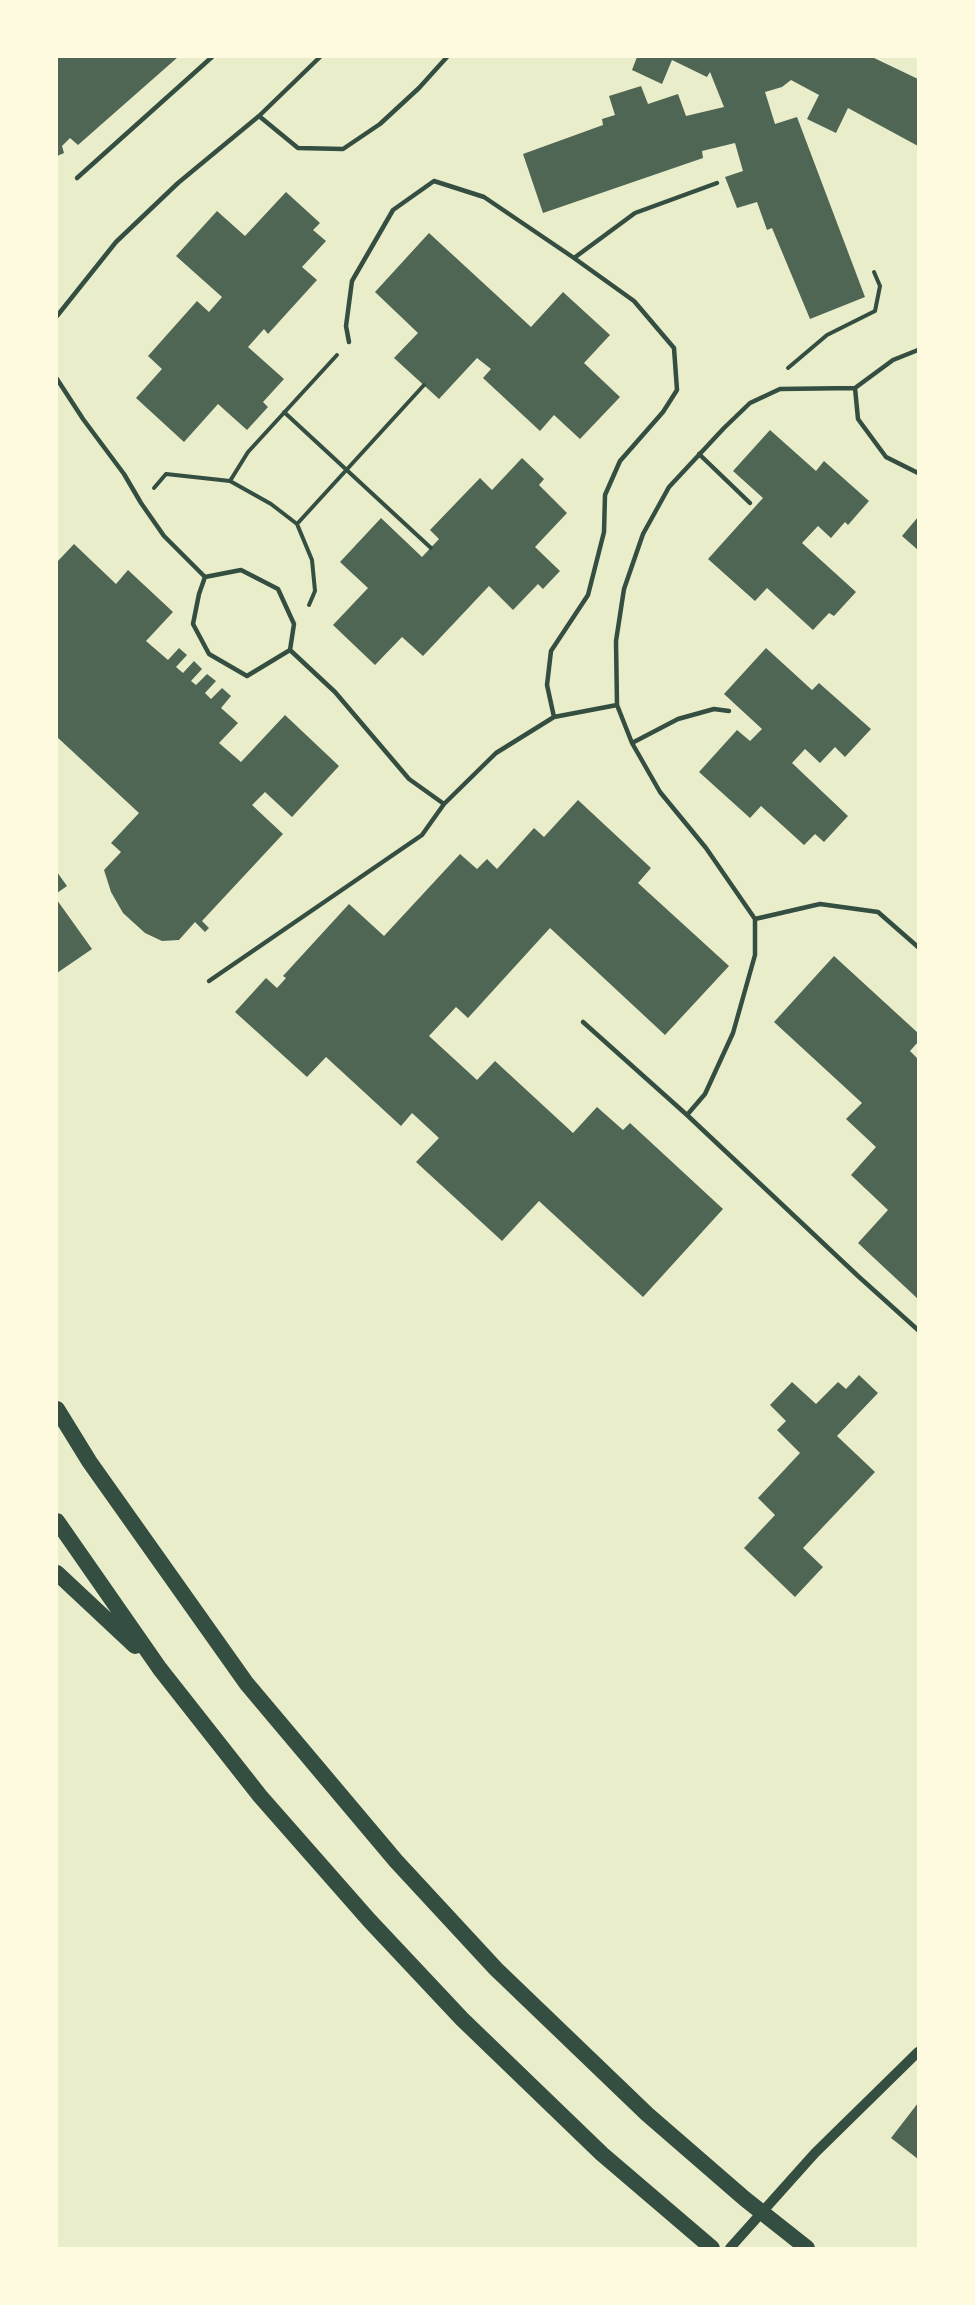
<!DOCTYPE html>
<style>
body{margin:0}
#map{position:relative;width:975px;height:2305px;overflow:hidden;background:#e9edc9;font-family:Inter,sans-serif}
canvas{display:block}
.frame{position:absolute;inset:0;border:58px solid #fefae0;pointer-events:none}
</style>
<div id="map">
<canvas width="975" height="2305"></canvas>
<div class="frame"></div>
</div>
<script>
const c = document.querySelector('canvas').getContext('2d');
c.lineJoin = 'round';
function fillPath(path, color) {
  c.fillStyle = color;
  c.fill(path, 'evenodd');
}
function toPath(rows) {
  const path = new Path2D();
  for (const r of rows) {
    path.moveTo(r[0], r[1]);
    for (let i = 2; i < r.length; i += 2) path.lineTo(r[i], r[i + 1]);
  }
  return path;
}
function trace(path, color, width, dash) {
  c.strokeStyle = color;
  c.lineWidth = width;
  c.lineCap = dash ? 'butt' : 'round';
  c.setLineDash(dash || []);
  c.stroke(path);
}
const building = toPath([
 [57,57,178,57,78,145,70,138,62,146,64,153,57,156],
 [637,57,872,57,918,79,918,146,848,108,836,133,807,119,819,95,791,80,782,87,765,92,775,124,797,117,865,297,810,319,772,228,767,230,757,202,737,208,725,177,743,171,735,143,702,151,703,158,543,213,523,154,603,125,602,119,615,115,609,96,641,86,648,104,678,94,686,116,724,107,710,72,707,77,672,60,662,84,632,70],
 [286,192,320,223,313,230,326,241,302,267,317,280,268,334,264,329,248,347,284,379,263,402,268,407,247,430,218,404,184,442,136,398,162,369,148,356,197,301,209,312,222,297,176,256,217,211,245,236],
 [429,233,531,327,563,292,610,335,584,363,620,397,580,439,554,415,540,431,483,378,491,369,477,358,439,399,394,358,418,333,375,292],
 [770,430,816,471,824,461,869,501,848,525,845,522,831,538,818,526,802,543,856,592,834,616,829,613,813,630,767,588,755,601,708,559,763,498,733,471],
 [522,458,544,479,539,485,567,513,535,547,560,571,543,589,538,584,513,610,489,586,423,656,402,637,375,665,333,625,368,588,340,562,381,518,422,557,439,539,430,530,480,478,492,490],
 [918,517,918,550,902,536],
 [74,544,116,584,128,570,173,612,146,641,168,660,179,648,187,655,176,667,183,673,194,661,202,669,191,681,196,685,207,674,216,681,205,693,211,699,222,688,231,696,221,708,238,723,219,743,241,762,285,715,339,766,292,817,265,792,252,805,283,834,202,921,209,928,205,932,195,922,179,940,162,941,145,933,123,913,111,892,104,870,121,852,111,843,139,813,57,737,57,562],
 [766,648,812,690,819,683,871,729,845,757,835,747,820,763,805,749,792,763,848,816,824,842,815,834,804,845,761,806,750,818,699,772,737,730,750,741,762,729,724,694],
 [578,800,651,868,638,883,729,966,665,1035,550,928,468,1018,456,1007,429,1036,477,1080,495,1061,573,1133,597,1107,623,1130,630,1123,723,1209,643,1297,539,1201,502,1241,416,1162,439,1138,412,1113,401,1126,326,1057,307,1077,235,1012,266,978,277,988,286,978,283,976,349,904,384,936,460,854,477,869,487,859,497,869,534,828,544,837],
 [57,872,67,886,57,893],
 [57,900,92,949,57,973],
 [834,956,918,1033,918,1042,910,1051,918,1059,918,1299,858,1243,888,1210,851,1175,876,1147,846,1119,862,1103,774,1022],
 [859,1375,878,1393,837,1436,875,1472,803,1548,823,1567,795,1597,744,1548,775,1515,758,1498,800,1453,777,1430,786,1421,770,1405,792,1382,816,1404,838,1382,846,1389],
 [918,2103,918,2159,891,2138]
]);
const path = toPath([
 [788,368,827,335,875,311,880,286,874,272],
 [284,412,431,548],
 [154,488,166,474,230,481],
 [297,524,424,385],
 [309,605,315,591,312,560,297,524,271,504,230,481,248,452,337,355]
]);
const service = toPath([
 [259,116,298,148,343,149,380,124,419,88,447,57],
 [77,178,212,57],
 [574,258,635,213,717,183],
 [57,316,116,242,178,183,259,116,320,57],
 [349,342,346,326,352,281,393,210,434,181,484,197,574,258,634,301,674,348,677,390,663,412,620,461,605,495,604,532,588,595,551,651,547,685,554,717],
 [918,350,893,360,855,388,780,389,750,403,724,428,669,487,643,534,624,589,616,641,617,705,632,743,660,792,706,848,755,919,755,955,733,1033,705,1094,687,1115,858,1276,918,1330],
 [57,379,83,419,124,474,141,503,164,536,205,577,241,570,278,589,294,624,290,650,335,692,409,779,444,804,496,753,554,717,617,705],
 [855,388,858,419,886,457,918,473],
 [699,454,750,503],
 [205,577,199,594,193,624,209,654,247,676,290,650],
 [632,743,678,719,714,709,729,711],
 [755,919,820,904,878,912,918,947],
 [209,981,422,835,444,804],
 [583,1022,687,1115]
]);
const tertiary = toPath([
 [730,2248,815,2153,918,2052]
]);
const trunk = toPath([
 [57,1409,89,1461,247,1684,396,1861,496,1969,647,2114,745,2199,807,2248],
 [57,1521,160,1669,260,1796,369,1920,462,2019,602,2154,712,2248],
 [57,1573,135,1646]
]);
fillPath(building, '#4f6655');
trace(path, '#344e41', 4);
trace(service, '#344e41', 4.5);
trace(tertiary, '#344e41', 10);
trace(trunk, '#344e41', 16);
</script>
